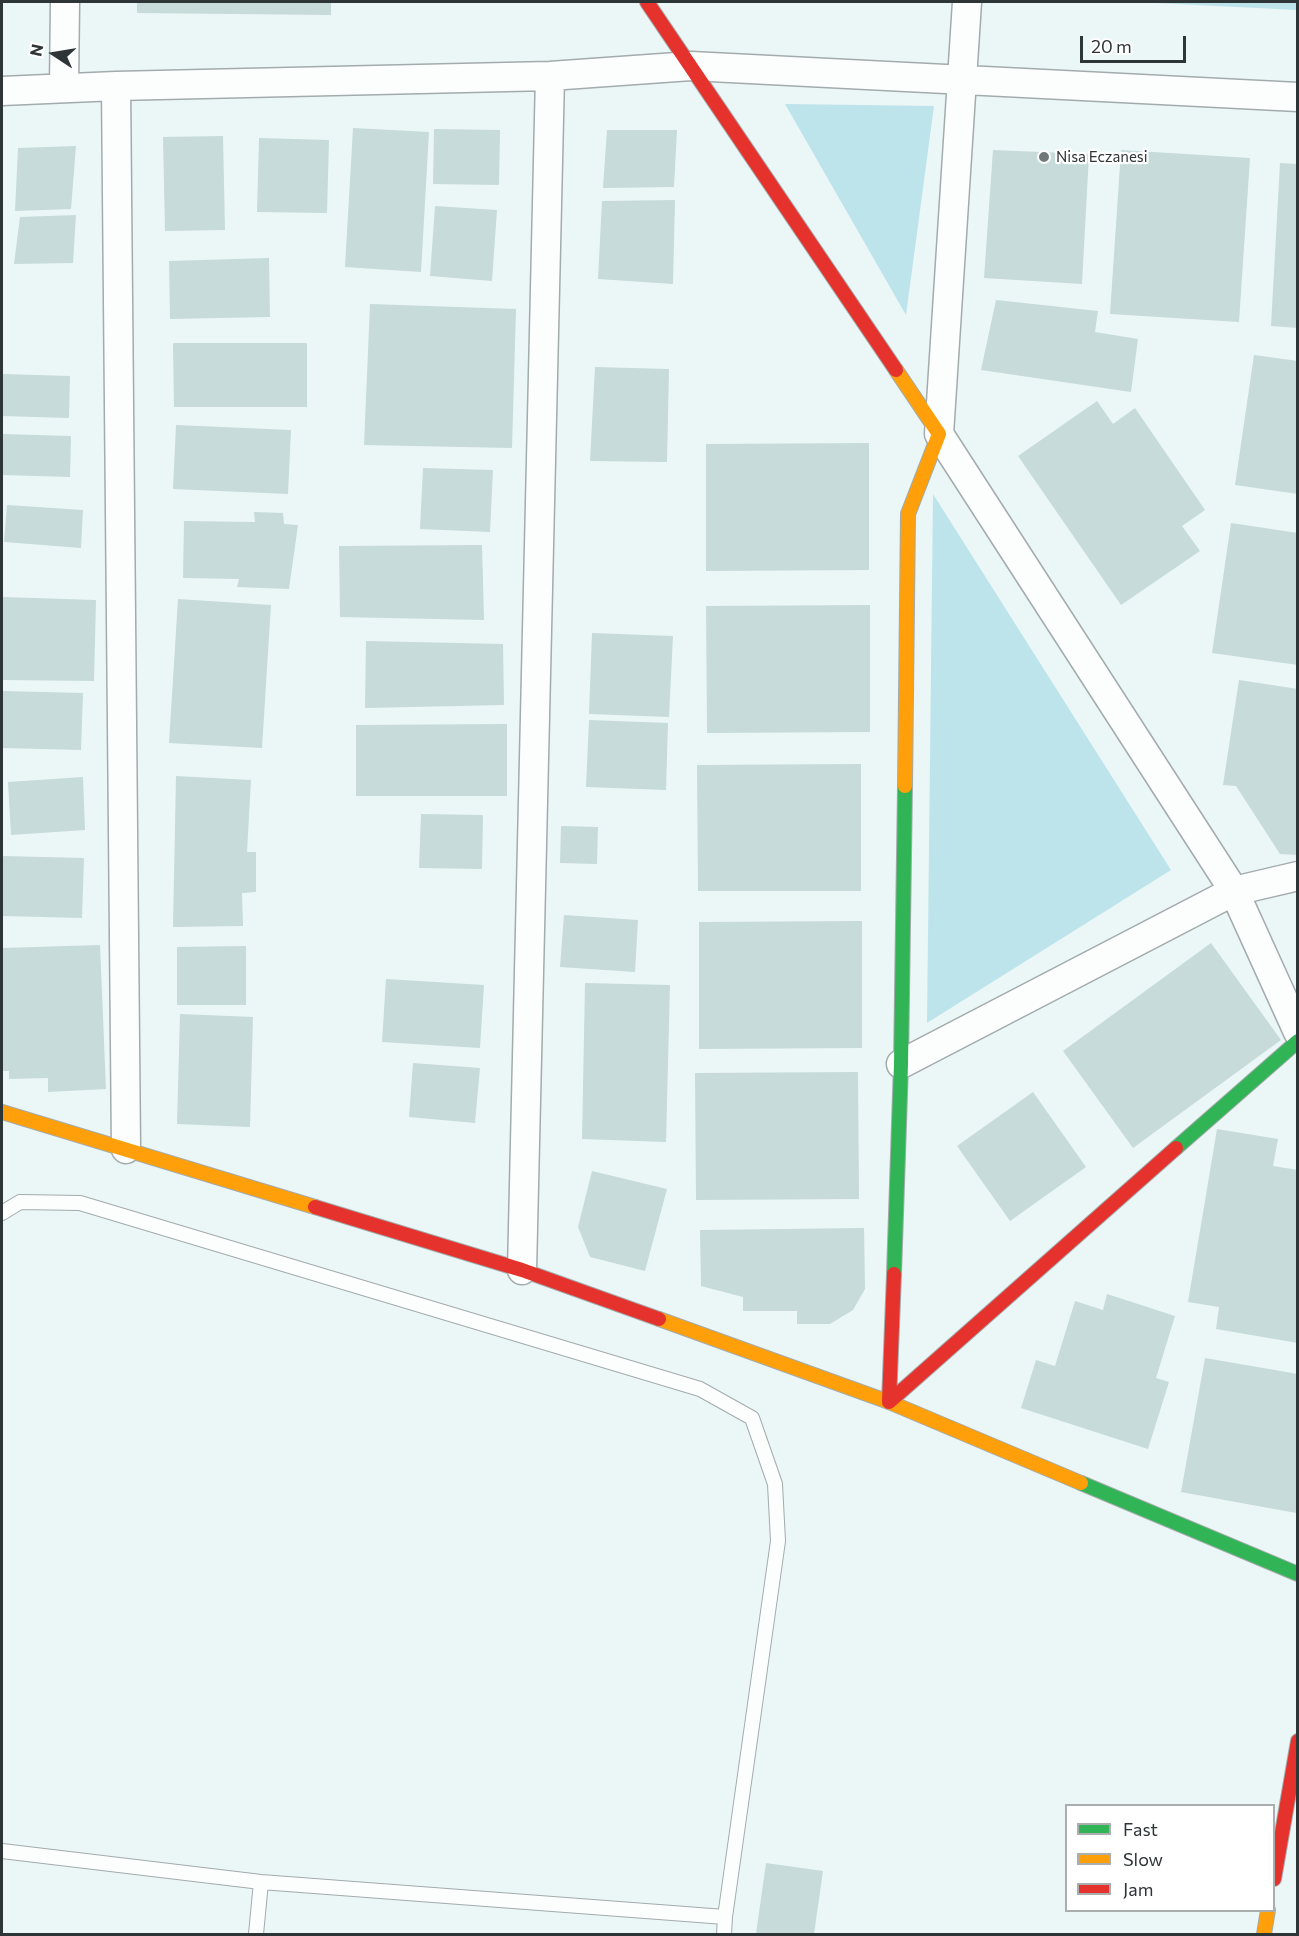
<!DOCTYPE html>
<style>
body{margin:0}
#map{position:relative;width:1299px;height:1936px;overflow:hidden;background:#ebf6f7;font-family:Commissioner,sans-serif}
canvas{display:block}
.frame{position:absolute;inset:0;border:3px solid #2e3537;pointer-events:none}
.legend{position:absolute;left:1065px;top:1804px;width:210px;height:108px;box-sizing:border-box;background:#fff;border:2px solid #abaeaf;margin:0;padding:8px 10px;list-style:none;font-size:18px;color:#2e3537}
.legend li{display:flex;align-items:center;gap:12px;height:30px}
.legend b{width:30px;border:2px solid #abaeaf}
.north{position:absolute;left:24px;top:24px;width:60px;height:60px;-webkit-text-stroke:4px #fff;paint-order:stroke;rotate:282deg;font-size:16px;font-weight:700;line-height:24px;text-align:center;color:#2e3537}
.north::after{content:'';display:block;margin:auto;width:21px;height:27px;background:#2e3537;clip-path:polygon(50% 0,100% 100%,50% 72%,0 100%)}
.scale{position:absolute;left:1080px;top:36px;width:106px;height:27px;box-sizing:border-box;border:3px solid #2e3537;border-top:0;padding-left:8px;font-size:18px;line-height:21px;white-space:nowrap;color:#2e3537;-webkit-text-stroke:4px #fff;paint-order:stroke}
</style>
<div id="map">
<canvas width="1299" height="1936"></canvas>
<div class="frame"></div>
<ul class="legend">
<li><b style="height:8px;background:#30b455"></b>Fast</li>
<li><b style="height:8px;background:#ff9f0a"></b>Slow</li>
<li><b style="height:8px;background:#e5322d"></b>Jam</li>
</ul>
<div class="north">N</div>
<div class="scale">20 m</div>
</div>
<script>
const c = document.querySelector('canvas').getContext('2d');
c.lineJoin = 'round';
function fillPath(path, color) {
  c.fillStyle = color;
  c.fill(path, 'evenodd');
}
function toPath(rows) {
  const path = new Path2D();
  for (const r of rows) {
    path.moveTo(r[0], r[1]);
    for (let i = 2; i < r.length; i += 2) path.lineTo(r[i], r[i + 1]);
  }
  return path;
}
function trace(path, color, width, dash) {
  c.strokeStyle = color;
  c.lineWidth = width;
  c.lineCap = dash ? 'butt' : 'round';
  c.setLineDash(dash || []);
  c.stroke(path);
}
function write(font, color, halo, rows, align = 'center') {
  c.font = font + ' Commissioner,sans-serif';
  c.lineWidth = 4.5;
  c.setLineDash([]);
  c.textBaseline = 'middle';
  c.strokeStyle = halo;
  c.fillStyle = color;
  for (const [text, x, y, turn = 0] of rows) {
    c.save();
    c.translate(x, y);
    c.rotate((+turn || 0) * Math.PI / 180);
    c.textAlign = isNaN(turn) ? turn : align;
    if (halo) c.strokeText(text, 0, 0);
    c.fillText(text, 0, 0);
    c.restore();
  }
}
const green = toPath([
 [1136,2,1297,2,1297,10],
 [785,104,934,106,906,315],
 [933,494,1171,870,927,1023]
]);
const building = toPath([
 [137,2,331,2,331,15,137,13],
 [353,128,429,132,421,272,345,267],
 [434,129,500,130,499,185,433,184],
 [607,130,677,130,674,187,603,188],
 [223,136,225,230,165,231,163,137],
 [259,138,329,140,327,213,257,212],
 [76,146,71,209,15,211,18,148],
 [993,150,1089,154,1082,284,984,278],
 [1121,150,1250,158,1239,322,1110,314],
 [1280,163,1298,164,1298,328,1271,326],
 [675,200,673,284,598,279,602,201],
 [435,206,497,210,492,281,430,276],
 [76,215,73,263,14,264,20,217],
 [269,258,270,317,170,319,169,261],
 [996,300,1098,311,1095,332,1138,339,1131,392,981,370],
 [370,304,516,309,512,448,364,445],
 [173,343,307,343,307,407,174,407],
 [1254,355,1298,361,1298,494,1235,485],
 [595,367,669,369,667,462,590,461],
 [2,374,70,376,69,418,2,416],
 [1097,401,1113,424,1135,408,1205,510,1182,526,1200,551,1121,605,1018,456],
 [176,425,291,430,288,494,173,489],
 [2,434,71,436,70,477,2,475],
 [869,443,869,570,706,571,706,444],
 [423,468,493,470,490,532,420,529],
 [7,505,83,510,81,548,4,542],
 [254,512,283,513,284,524,298,525,289,589,237,587,239,579,183,578,184,521,255,522],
 [1231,523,1298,533,1298,665,1212,653],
 [482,545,484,620,340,617,339,546],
 [2,597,96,600,94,681,2,680],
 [178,599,271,605,262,748,169,743],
 [870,605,870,732,707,733,706,606],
 [592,633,673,636,669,717,589,714],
 [366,641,503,644,504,705,365,708],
 [1239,680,1298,689,1298,855,1280,854,1236,786,1223,785],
 [2,691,83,693,81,750,2,748],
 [589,720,668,723,666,790,586,787],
 [507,724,507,796,356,796,356,725],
 [861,764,861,891,698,891,697,765],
 [176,776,251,780,247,852,256,852,256,892,242,893,243,926,173,927],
 [83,777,85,830,11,835,8,782],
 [421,814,483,815,482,869,419,868],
 [561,826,598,827,597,864,560,863],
 [2,856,84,858,82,918,2,916],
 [564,915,638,920,635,972,560,967],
 [862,921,862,1048,699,1049,699,922],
 [1211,943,1281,1040,1133,1148,1063,1051],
 [100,945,106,1089,48,1092,48,1078,9,1079,9,1071,2,1071,2,948],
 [246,946,246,1005,177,1005,177,947],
 [386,979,484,985,480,1048,382,1042],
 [585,983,670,985,666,1142,582,1139],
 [180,1014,253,1017,250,1127,177,1124],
 [413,1063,480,1068,475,1123,409,1117],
 [858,1072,859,1199,696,1200,695,1073],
 [1033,1092,1086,1167,1010,1221,957,1146],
 [1217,1129,1278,1139,1273,1166,1298,1170,1298,1343,1216,1329,1219,1307,1188,1302],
 [592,1171,667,1189,645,1271,590,1257,578,1227],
 [864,1228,865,1289,853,1310,830,1324,797,1324,797,1311,743,1311,743,1297,701,1286,700,1230],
 [1107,1294,1175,1316,1156,1378,1169,1382,1148,1449,1021,1408,1036,1360,1055,1366,1075,1301,1103,1310],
 [1205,1358,1298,1374,1296,1513,1181,1492],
 [766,1863,823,1871,814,1934,756,1934]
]);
const lane = toPath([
 [2,1213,20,1202,80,1203,700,1389,752,1418,775,1484,778,1541,725,1917],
 [2,1851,261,1882,725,1917,724,1934],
 [256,1934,261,1882]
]);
const street = toPath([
 [967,2,939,434,1234,891,1298,1032],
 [116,86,126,1149],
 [64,88,65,2],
 [2,91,116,86,550,76,691,66,1298,97],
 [901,1064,1234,891,1298,876],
 [522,1270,550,76]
]);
const fast = toPath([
 [1176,1148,1298,1041],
 [894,1274,901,1064,905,786],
 [1081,1483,1298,1574]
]);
const slow = toPath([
 [896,370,939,434,908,514,905,786],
 [2,1112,315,1207],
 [659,1319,889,1402,1081,1483],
 [1264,1934,1268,1910]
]);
const jam = toPath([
 [647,2,896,370],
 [315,1207,522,1270,659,1319],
 [894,1274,889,1402,1176,1148],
 [1274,1879,1298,1741]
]);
const markers = [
 [1044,157,6,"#70797a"]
];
const poiNames = [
 ["Nisa Eczanesi",1056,157]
];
fillPath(green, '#bee4eb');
fillPath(building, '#c6dbda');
trace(lane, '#a3abac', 16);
trace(street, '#a3abac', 31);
trace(fast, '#a3abac', 16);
trace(slow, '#a3abac', 16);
trace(jam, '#a3abac', 16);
trace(lane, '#fcfefe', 14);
trace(street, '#fcfefe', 28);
trace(fast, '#30b455', 14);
trace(slow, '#ff9f0a', 14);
trace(jam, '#e5322d', 14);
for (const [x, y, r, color] of markers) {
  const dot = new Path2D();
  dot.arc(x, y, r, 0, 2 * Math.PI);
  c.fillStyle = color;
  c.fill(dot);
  trace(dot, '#fff', 2);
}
write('15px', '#2e3537', '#fff', poiNames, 'left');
</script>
